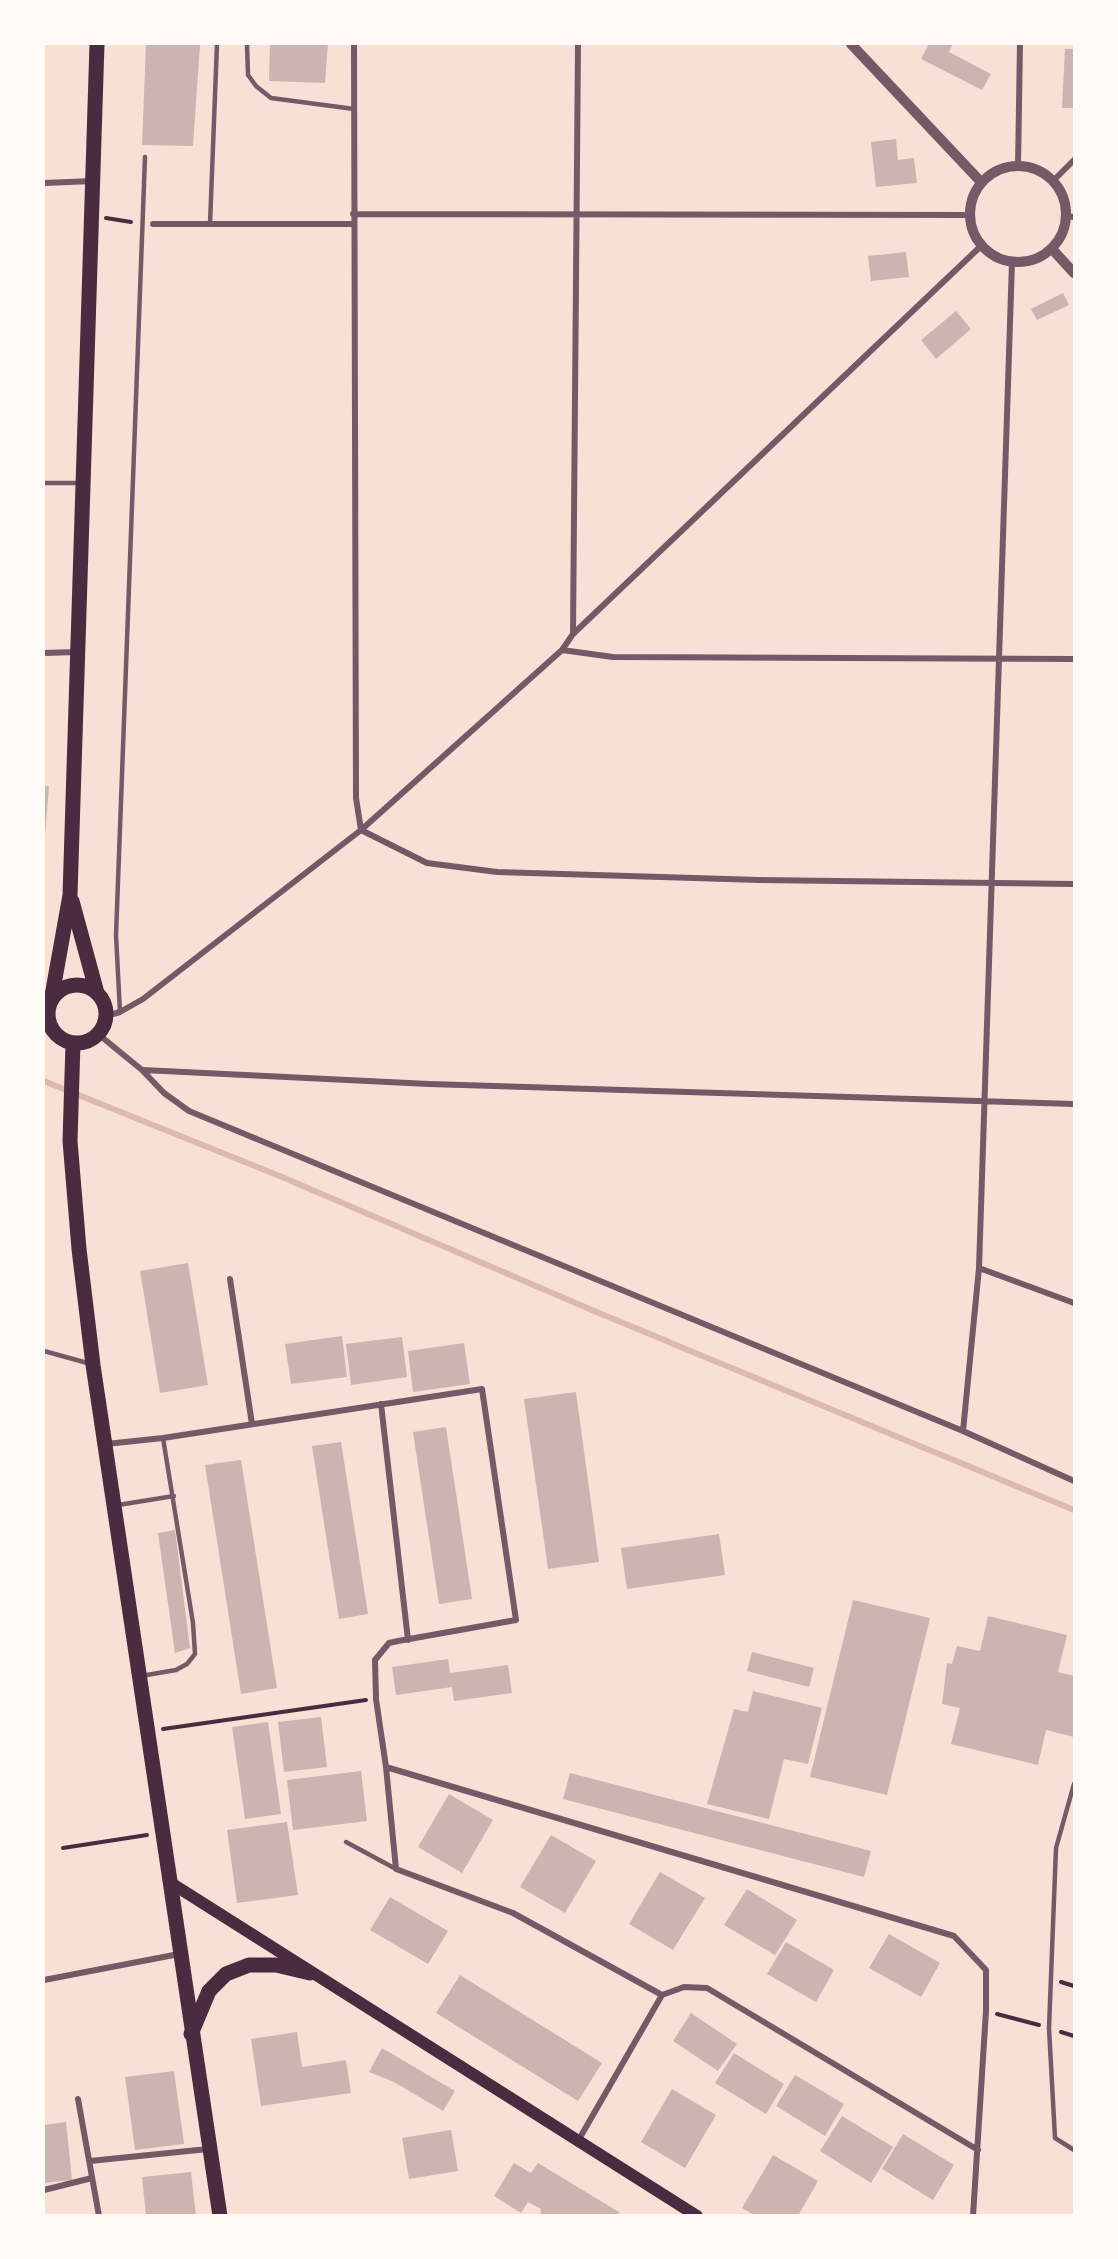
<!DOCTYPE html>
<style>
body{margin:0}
#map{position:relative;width:1118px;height:2259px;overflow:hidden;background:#f7e1d7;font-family:"Work Sans",sans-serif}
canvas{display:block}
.frame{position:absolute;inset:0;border:45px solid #fffaf5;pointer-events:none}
</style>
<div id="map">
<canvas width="1118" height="2259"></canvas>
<div class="frame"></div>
</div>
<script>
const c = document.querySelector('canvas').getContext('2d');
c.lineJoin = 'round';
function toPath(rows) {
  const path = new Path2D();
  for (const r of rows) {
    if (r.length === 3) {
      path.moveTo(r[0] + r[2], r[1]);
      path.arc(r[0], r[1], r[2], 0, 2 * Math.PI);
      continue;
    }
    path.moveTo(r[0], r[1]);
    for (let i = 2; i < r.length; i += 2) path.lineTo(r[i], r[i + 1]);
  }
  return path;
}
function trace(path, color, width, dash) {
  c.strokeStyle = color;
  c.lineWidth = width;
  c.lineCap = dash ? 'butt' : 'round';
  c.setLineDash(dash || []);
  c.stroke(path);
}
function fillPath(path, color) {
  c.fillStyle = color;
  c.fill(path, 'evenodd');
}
const stream = toPath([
 [44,1081,282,1177,599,1313,1074,1510]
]);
const building = toPath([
 [146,44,200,44,193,146,142,145],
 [270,44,328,44,325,83,269,81],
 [929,44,953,44,949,52,991,74,982,90,921,59],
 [1065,49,1074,49,1074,108,1062,108],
 [896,139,898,160,914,158,917,183,876,187,871,142],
 [906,252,909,277,871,281,868,256],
 [1063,293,1069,305,1037,320,1031,309],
 [956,311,971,329,936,359,921,340],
 [44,786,49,786,45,836,44,836],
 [188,1263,208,1385,160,1393,140,1271],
 [342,1336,347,1377,291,1384,285,1344],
 [402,1337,407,1377,351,1385,346,1344],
 [464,1343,470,1384,413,1392,408,1351],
 [576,1392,599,1562,548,1569,524,1399],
 [446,1427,472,1599,439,1604,413,1432],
 [341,1442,368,1614,339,1619,312,1446],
 [241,1460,277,1688,241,1694,205,1465],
 [175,1530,190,1648,175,1653,158,1533],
 [719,1534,725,1575,627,1589,621,1548],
 [853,1600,930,1618,887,1795,810,1777],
 [988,1616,1067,1635,1058,1672,1074,1676,1074,1737,1046,1730,1038,1765,951,1744,960,1708,942,1704,947,1663,952,1664,957,1646,980,1651],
 [752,1652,814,1668,809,1687,747,1671],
 [448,1659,450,1673,508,1665,512,1693,454,1701,452,1687,396,1695,392,1667],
 [753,1691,822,1708,808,1764,784,1759,769,1819,707,1804,734,1709,748,1712],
 [321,1717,327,1767,284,1772,278,1722],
 [268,1722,281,1814,245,1819,232,1727],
 [361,1771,367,1821,293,1830,287,1780],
 [570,1773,871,1851,864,1877,563,1799],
 [449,1794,493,1820,462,1873,418,1847],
 [287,1822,298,1895,237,1903,227,1830],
 [551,1835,596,1861,565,1913,520,1887],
 [660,1872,705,1898,673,1950,629,1924],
 [747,1889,797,1920,775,1955,724,1925],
 [390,1897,448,1931,428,1964,370,1930],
 [889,1934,940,1963,921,1997,869,1968],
 [786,1942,834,1970,816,2002,767,1974],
 [460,1975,602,2063,578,2101,436,2013],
 [691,2013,737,2044,718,2071,673,2041],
 [297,2032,302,2067,346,2060,351,2093,261,2106,251,2039],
 [382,2048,455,2091,443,2111,394,2082,369,2072],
 [734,2053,784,2084,766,2114,715,2083],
 [174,2071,184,2144,135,2150,125,2077],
 [795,2075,844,2104,825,2136,776,2106],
 [672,2089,716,2115,685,2168,641,2142],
 [842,2116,893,2147,871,2183,820,2151],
 [66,2122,72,2180,44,2183,44,2125],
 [451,2130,458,2171,409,2179,402,2138],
 [903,2134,954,2165,933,2200,882,2169],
 [773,2155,818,2181,798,2216,756,2216,742,2208],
 [514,2163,531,2173,538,2163,619,2212,618,2216,540,2216,541,2209,528,2202,521,2213,494,2196],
 [191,2172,196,2216,146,2216,142,2177]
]);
const path = toPath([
 [106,218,131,222],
 [163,1729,366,1700],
 [63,1848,147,1835],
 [1061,1982,1074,1986],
 [997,2014,1039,2025],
 [1061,2032,1074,2036]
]);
const service = toPath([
 [247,44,248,75,256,86,271,98,354,109],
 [210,224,217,44],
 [44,483,81,483],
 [120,1012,116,935,145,157],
 [44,1013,48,1014],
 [44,1351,91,1364],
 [118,1505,174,1496],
 [141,1676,176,1670,187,1664,195,1654,193,1623,163,1438],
 [1074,1784,1056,1848,1049,2028,1055,2138,1074,2150],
 [346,1842,396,1869]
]);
const minor = toPath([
 [354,44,356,798,361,830,427,863,497,872,759,880,1074,884],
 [1018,166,1020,44],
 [1053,181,1074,160],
 [44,183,93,181],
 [353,214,969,215],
 [1066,216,1074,217],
 [153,224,353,224],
 [573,634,578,44],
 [562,650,613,657,1074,659],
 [44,653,77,652],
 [106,1016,120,1012,143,999,361,830,562,650,573,634,981,246],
 [98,1034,142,1070,164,1093,189,1111,963,1431,1074,1481],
 [143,1070,429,1084,1074,1104],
 [979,1268,1074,1303],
 [230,1279,252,1424],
 [381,1404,408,1640],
 [963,1431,979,1268,1012,262],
 [106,1444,163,1438,482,1389,516,1620,398,1641,389,1643,375,1660,376,1699,386,1767,396,1869,513,1913,662,1995],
 [386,1767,954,1936,986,1970,986,2011,973,2216],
 [44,1980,179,1954],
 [662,1995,684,1987,707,1988,978,2150],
 [78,2099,99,2216],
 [578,2141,662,1995],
 [90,2161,208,2149],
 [44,2190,92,2178]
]);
const tertiary = toPath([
 [851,44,981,182],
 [1018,214,48],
 [1052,249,1074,273]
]);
const secondary = toPath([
 [171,1883,697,2216]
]);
const primary = toPath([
 [72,901,97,993],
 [77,1014,29],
 [51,1001,70,895,97,44],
 [73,1043,70,1141,79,1249,93,1365,220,2216],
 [191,2034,209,1991,226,1974,249,1965,276,1965,310,1973]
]);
trace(stream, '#dcb8b0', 6);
fillPath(building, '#ccb4b1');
trace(path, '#4a2c40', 4);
trace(service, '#755966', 4.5);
trace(minor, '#755966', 6);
trace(tertiary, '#755966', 10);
trace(secondary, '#4a2c40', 12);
trace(primary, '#4a2c40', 15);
</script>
